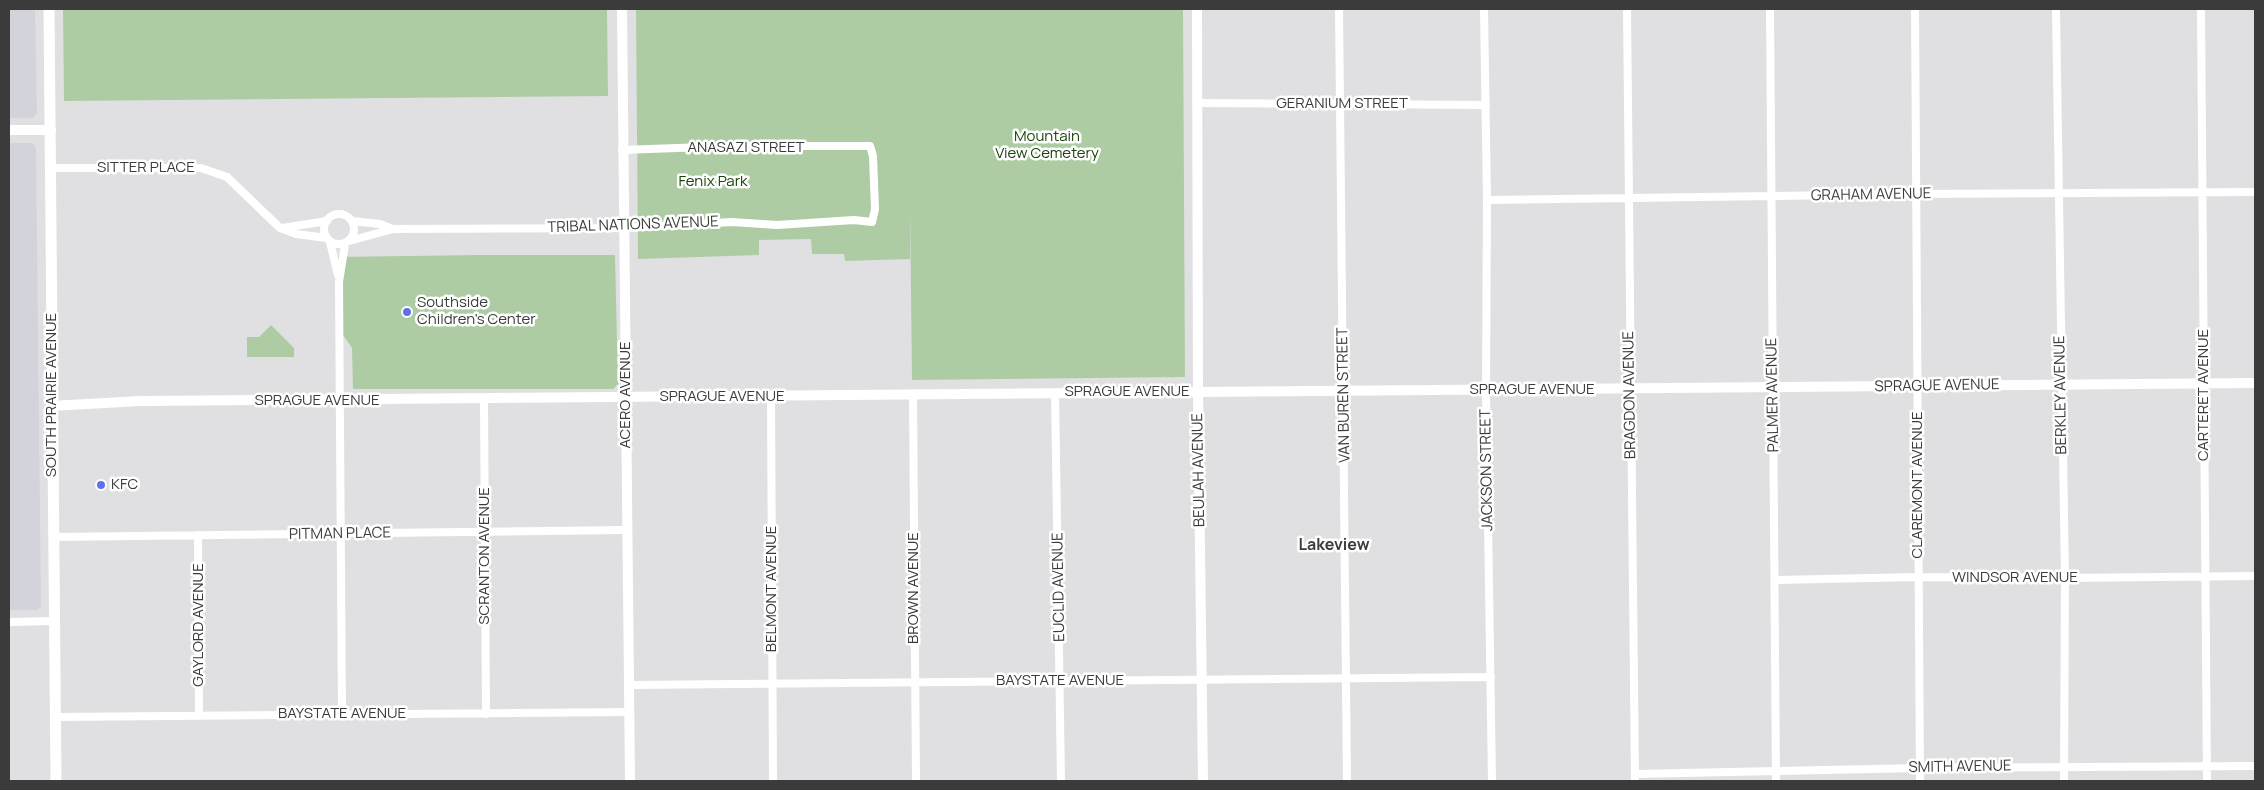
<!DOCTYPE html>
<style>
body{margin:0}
#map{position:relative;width:2264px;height:790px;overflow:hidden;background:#e0e0e2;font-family:Manrope,sans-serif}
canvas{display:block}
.frame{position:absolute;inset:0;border:10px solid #3b3b3c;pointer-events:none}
</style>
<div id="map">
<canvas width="2264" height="790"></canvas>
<div class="frame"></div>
</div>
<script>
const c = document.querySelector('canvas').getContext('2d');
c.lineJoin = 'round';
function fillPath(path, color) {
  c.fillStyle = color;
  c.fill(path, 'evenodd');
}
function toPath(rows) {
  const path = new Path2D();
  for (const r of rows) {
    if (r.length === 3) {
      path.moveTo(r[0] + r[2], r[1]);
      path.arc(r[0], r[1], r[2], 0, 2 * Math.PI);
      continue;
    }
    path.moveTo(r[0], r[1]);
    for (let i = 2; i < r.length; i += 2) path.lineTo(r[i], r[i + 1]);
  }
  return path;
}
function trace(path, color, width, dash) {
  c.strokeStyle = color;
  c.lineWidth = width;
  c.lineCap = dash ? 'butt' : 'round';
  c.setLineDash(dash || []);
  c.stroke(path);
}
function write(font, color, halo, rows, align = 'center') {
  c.font = font + ' Manrope,sans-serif';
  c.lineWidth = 5;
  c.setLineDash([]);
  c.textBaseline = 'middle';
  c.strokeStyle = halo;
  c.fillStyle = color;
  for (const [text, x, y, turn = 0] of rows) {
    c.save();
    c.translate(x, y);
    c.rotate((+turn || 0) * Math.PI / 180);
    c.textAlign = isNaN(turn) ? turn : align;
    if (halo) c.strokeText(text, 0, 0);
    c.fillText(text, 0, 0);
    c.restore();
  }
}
const built = toPath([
 [9,9,35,9,37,113,33,118,9,118],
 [9,143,33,143,36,149,41,606,36,610,9,610]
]);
const green = toPath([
 [63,9,607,9,608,96,64,101],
 [636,9,1183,9,1185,377,912,380,910,205,910,259,845,261,844,254,812,254,811,239,759,240,759,255,638,259],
 [480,255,615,255,618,384,613,389,353,389,352,348,338,328,335,257],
 [271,325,294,348,294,357,247,357,247,337,259,337]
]);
const minor = toPath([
 [1339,9,1347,781],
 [1484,9,1487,200,1486,390,1492,781],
 [1627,9,1635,781],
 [1770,9,1776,781],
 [1915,9,1920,781],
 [2056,9,2065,578,2064,781],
 [2201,9,2207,781],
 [1199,103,1486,105],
 [51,168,201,168,227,177,280,228,296,234,327,238],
 [1487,200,1915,194,2255,192],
 [339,229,15],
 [352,221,380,224,393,229],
 [282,228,327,221],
 [349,241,393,229,624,228,732,222,777,225,854,220,872,222,875,209,873,156,870,146,732,146,622,150],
 [330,242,338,275],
 [1055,393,1061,781],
 [913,395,916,781],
 [771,397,773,781],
 [484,399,486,714],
 [198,535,199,715],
 [54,537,627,530],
 [1776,580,1918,577,2065,578,2255,576],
 [9,622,54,621],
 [629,685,1491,677],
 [342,714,339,282,345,244],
 [56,717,629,712],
 [1635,774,1920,768,2255,766]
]);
const tertiary = toPath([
 [622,9,630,781],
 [1197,9,1198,392,1203,781],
 [9,130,51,130],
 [51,406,141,401,2255,383]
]);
const secondary = toPath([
 [49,9,56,781]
]);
const markers = [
 [407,312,5,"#6170e8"],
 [101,485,5,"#6170e8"]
];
const streetNames = [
 ["GERANIUM STREET",1342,104],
 ["ANASAZI STREET",746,148],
 ["SITTER PLACE",146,168],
 ["GRAHAM AVENUE",1871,195,-1],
 ["TRIBAL NATIONS AVENUE",633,225,-2],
 ["SPRAGUE AVENUE",1937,386,-1],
 ["SPRAGUE AVENUE",1532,390],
 ["SPRAGUE AVENUE",1127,392],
 ["SOUTH PRAIRIE AVENUE",52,395,-90],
 ["ACERO AVENUE",626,395,-90],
 ["VAN BUREN STREET",1344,395,-91],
 ["BRAGDON AVENUE",1630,395,-91],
 ["PALMER AVENUE",1773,395,-91],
 ["BERKLEY AVENUE",2061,395,-91],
 ["CARTERET AVENUE",2204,395,-90],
 ["SPRAGUE AVENUE",722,397],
 ["SPRAGUE AVENUE",317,401],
 ["BEULAH AVENUE",1199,470,-91],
 ["JACKSON STREET",1487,470,-91],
 ["CLAREMONT AVENUE",1918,485,-90],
 ["PITMAN PLACE",340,534,-1],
 ["SCRANTON AVENUE",485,556,-90],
 ["WINDSOR AVENUE",2015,578],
 ["EUCLID AVENUE",1059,587,-91],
 ["BROWN AVENUE",914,588,-90],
 ["BELMONT AVENUE",772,589,-90],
 ["GAYLORD AVENUE",199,625,-90],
 ["BAYSTATE AVENUE",1060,681],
 ["BAYSTATE AVENUE",342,714],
 ["SMITH AVENUE",1960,767,-1]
];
const parkNames = [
 ["Mountain",1047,137],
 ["View Cemetery",1047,154],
 ["Fenix Park",713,182]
];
const poiNames = [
 ["Southside",417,303],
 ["Children's Center",417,320],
 ["KFC",111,485]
];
const neighbourhoodNames = [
 ["Lakeview",1334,546]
];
fillPath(built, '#d3d3dc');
fillPath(green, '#aecca4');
trace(minor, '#fff', 8);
trace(tertiary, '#fff', 10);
trace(secondary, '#fff', 11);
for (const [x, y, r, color] of markers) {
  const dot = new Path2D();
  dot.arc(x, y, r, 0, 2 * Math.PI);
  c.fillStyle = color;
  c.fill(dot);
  trace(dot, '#fff', 2);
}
write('15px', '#3b3b3c', '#fff', streetNames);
write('15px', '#1b430a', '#fff', parkNames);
write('15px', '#3b3b3c', '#fff', poiNames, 'left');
write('bold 16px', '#3b3b3c', '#fff', neighbourhoodNames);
</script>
